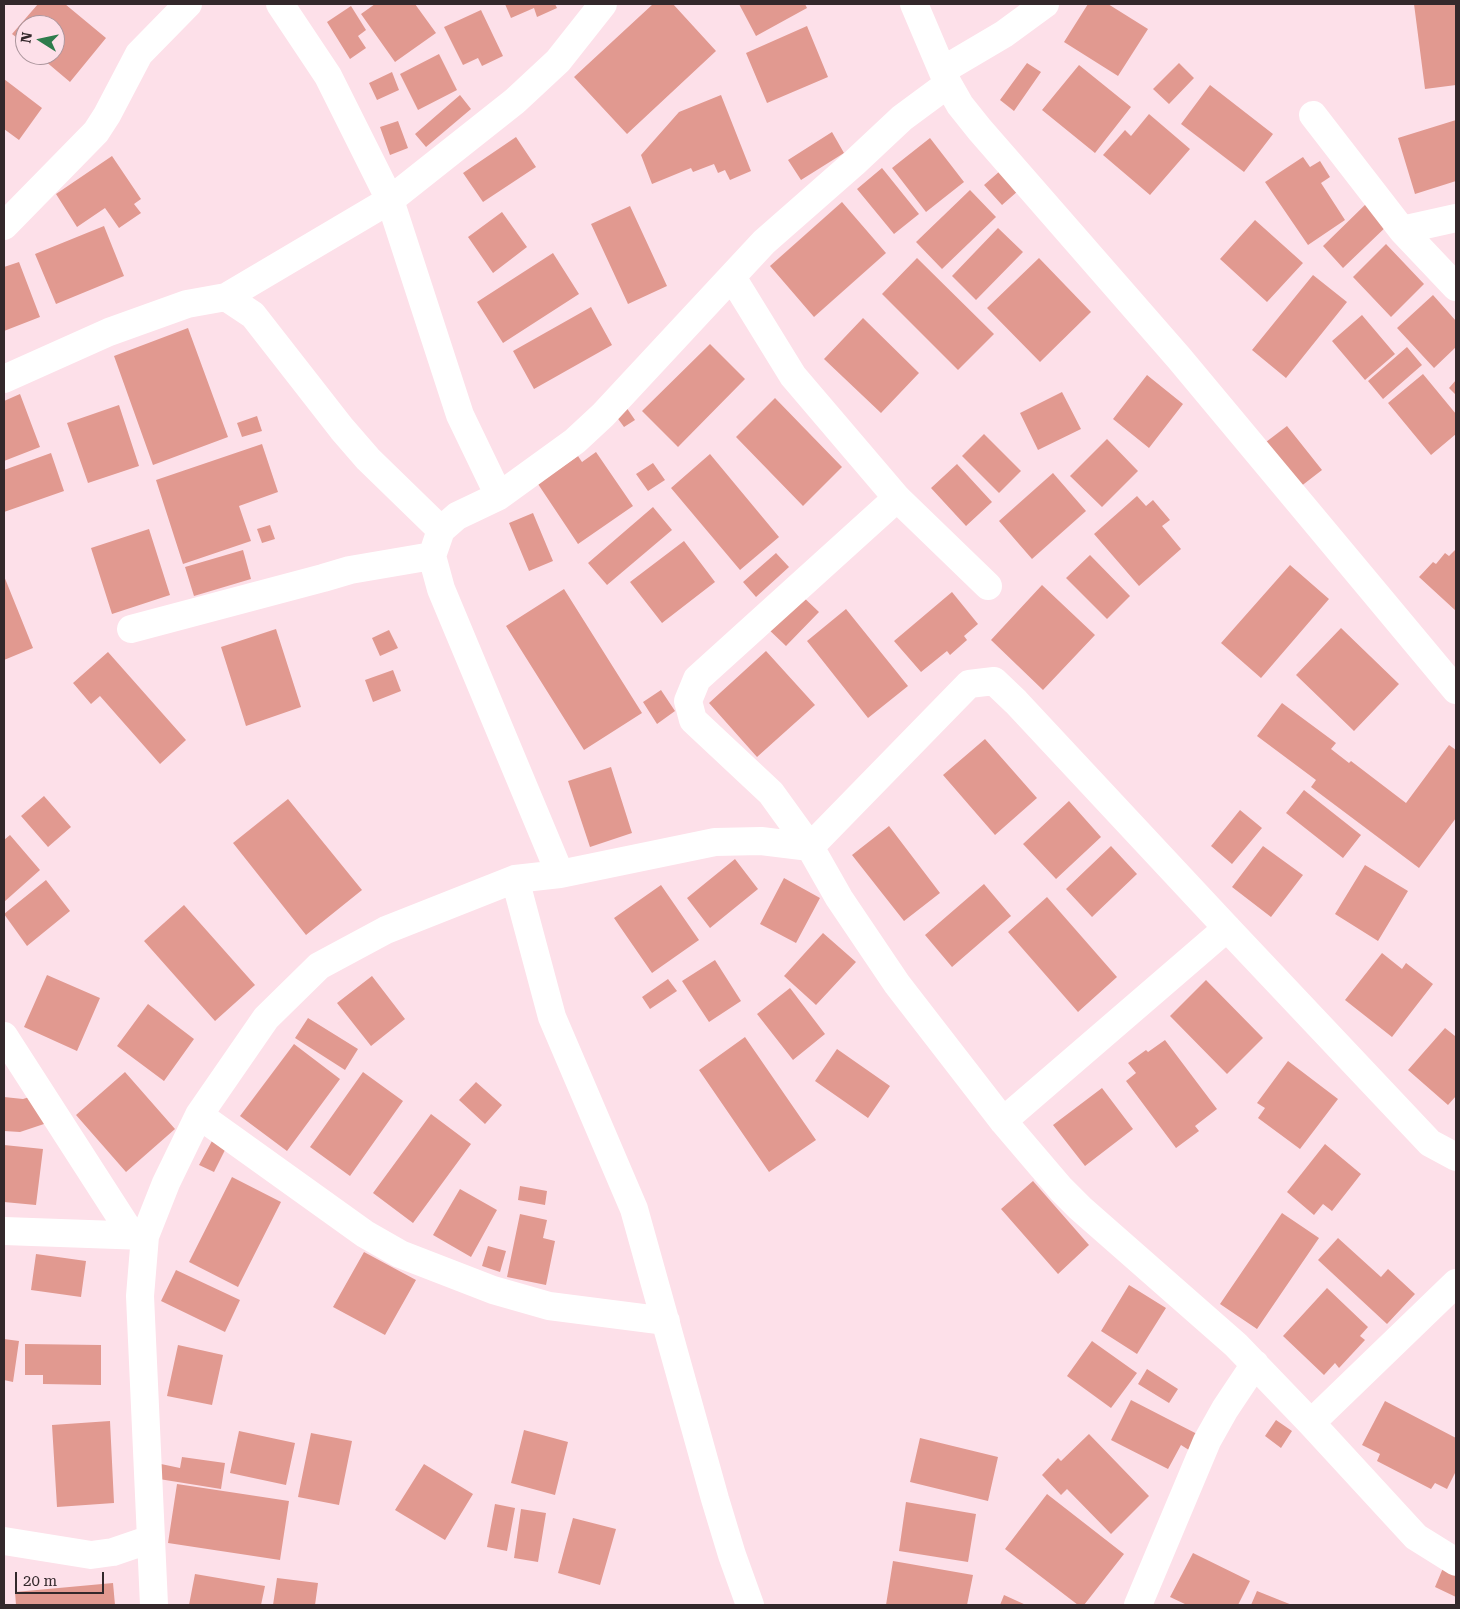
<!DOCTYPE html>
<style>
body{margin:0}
#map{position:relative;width:1460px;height:1609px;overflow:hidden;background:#fde0e9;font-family:"Roboto Serif",serif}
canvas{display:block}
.frame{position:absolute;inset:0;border:5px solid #33282b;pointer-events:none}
.north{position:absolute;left:15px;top:15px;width:50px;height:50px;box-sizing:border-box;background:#fde0e9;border:1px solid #ac969d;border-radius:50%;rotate:280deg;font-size:14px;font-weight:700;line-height:20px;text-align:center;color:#33282b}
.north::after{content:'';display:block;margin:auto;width:18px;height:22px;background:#2e7c4c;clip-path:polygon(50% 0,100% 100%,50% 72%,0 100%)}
.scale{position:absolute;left:15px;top:1572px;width:89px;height:22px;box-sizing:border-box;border:2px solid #33282b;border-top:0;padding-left:6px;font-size:15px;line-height:18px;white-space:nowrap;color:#33282b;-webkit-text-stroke:4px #fde0e9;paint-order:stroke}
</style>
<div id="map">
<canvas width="1460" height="1609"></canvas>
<div class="frame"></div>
<div class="north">N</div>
<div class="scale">20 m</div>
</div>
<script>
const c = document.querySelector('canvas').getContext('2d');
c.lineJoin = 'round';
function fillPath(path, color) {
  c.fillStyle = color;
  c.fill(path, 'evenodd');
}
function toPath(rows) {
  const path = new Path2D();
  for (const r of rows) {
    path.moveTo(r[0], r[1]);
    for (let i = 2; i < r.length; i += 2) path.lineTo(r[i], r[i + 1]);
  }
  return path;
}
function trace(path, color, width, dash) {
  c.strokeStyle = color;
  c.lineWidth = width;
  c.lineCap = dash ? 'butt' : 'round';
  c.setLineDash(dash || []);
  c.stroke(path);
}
const building = toPath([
 [38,4,65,4,106,38,70,82,38,55,55,55,55,25,25,25,25,44,12,34],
 [375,4,415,4,436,33,395,62,361,14],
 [505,4,555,4,557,8,537,17,534,8,511,18],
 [653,4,673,4,716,51,627,134,574,77],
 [739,4,805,4,807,8,756,36],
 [1088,4,1108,4,1148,29,1118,76,1064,42],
 [1414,4,1456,4,1456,85,1425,89],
 [351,6,366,30,358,36,366,48,350,59,327,22],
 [481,10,503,56,482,66,478,58,463,65,444,27],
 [807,26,828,77,767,103,746,53],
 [439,54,457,90,418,110,400,74],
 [1027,63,1041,72,1014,111,1000,100],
 [1179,63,1194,78,1169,104,1153,89],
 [1079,65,1131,107,1095,153,1042,110],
 [392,72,399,90,377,100,369,83],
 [4,79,42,108,19,140,4,129],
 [1210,85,1273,134,1244,172,1181,124],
 [460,95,471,109,426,147,415,134],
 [721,95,751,171,730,180,725,170,718,173,714,164,693,172,691,168,652,184,641,155,679,112],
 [1149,114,1190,149,1150,195,1103,155,1125,130,1131,136],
 [1456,120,1456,181,1415,194,1398,138],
 [398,121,408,148,390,155,380,127],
 [832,132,844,153,801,180,788,160],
 [516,137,536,167,483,202,463,173],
 [930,138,964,182,926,212,892,168],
 [112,156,141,199,134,204,141,213,119,228,105,208,77,227,56,194],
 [1303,157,1310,167,1320,161,1330,177,1321,183,1345,220,1308,245,1265,182],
 [882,168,919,214,894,234,857,189],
 [1000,171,1018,191,1002,205,984,185],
 [970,190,996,217,942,269,916,242],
 [1369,201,1390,223,1343,268,1323,246],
 [842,202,886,253,814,317,770,266],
 [630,206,667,286,628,304,591,224],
 [502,212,527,247,493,273,468,237],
 [1255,220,1303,263,1267,302,1220,259],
 [104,226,124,276,56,304,35,254],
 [998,228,1023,252,976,300,952,276],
 [1386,244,1424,284,1391,317,1353,277],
 [553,253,579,294,503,343,477,302],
 [917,258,994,334,958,370,882,294],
 [1039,258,1091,312,1040,362,987,308],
 [19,262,40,317,4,331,4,267],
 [1313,275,1347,302,1286,378,1252,350],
 [1433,295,1456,321,1456,347,1434,368,1397,328],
 [591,307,612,345,534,389,513,351],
 [1362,315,1395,354,1365,380,1332,341],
 [863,318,919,373,881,413,824,359],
 [188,328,228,437,153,465,114,356],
 [710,344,745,379,678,447,642,411],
 [1407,347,1422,365,1383,399,1368,381],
 [1423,374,1456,414,1456,434,1431,455,1388,403],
 [1147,375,1183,404,1149,448,1113,419],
 [1456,380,1456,395,1449,388],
 [1062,392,1081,429,1038,450,1020,413],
 [20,394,40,447,4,461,4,401],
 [775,398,842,467,803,506,736,437],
 [624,404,635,420,624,427,613,412],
 [119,405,139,466,88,483,67,423],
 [257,416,262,431,242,437,237,423],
 [1287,426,1322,470,1300,487,1266,442],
 [984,434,1021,471,999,493,962,456],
 [1107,439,1138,471,1102,507,1070,476],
 [262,444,278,492,239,506,251,541,183,564,156,480],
 [596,452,633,506,578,544,538,484,578,456,582,462],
 [51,453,64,491,4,512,4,470],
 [710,454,779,537,740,570,671,488],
 [653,463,665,480,648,491,636,474],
 [957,464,992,502,966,526,931,488],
 [1053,473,1086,511,1032,559,999,521],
 [1137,496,1146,506,1153,500,1170,520,1162,526,1181,549,1139,586,1094,534],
 [653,507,672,530,607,585,588,563],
 [533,513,553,561,529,571,509,523],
 [270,525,275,539,262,543,257,529],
 [149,529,170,595,112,614,91,548],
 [684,541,715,582,662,623,630,582],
 [1456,549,1456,611,1419,577,1433,562,1436,564,1445,553,1449,556],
 [243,550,251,579,194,596,185,567],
 [776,553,789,567,756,597,743,582],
 [1090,555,1130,596,1107,619,1066,578],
 [1290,565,1329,599,1261,678,1221,643],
 [4,576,33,648,4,660],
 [1042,585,1095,635,1043,690,991,640],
 [564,589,642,713,584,750,506,626],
 [798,592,819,612,786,646,765,626],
 [952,592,978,624,964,636,967,640,950,655,947,651,921,672,894,641],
 [846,609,908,686,868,718,807,641],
 [1341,628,1399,684,1354,731,1296,675],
 [276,629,301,707,246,726,221,647],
 [389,630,398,648,380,656,372,638],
 [766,651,815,705,757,757,709,703],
 [108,652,186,740,160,764,100,696,91,704,73,683],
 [393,670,401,691,373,702,365,680],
 [661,690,675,711,657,724,643,702],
 [1282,703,1336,743,1331,749,1349,763,1351,761,1406,803,1449,745,1456,750,1456,818,1419,868,1311,787,1316,780,1257,736],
 [985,739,1037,798,995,835,943,775],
 [611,767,632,833,590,847,568,781],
 [1304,790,1361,835,1343,858,1286,813],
 [44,796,71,827,48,847,21,816],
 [288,799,362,890,306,935,233,843],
 [1069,801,1101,837,1056,879,1023,844],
 [1240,810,1262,828,1232,864,1211,846],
 [889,826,940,893,904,921,852,855],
 [10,835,40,870,4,902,4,840],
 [1111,846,1137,874,1092,917,1066,889],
 [1263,846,1303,875,1271,917,1232,887],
 [735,859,758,889,710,928,687,898],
 [1365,865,1408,891,1378,941,1335,914],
 [784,878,820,898,796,943,760,924],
 [46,880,70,911,27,946,4,914],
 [984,884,1011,916,952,967,925,935],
 [661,885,699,940,652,973,614,918],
 [1047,897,1117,977,1078,1012,1008,932],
 [184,905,255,985,215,1021,144,941],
 [823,933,856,962,816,1005,784,976],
 [1382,953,1402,969,1406,963,1433,984,1392,1037,1345,1000],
 [715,960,741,1001,709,1022,682,981],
 [47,975,100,998,77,1051,24,1027],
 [372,976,405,1019,371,1046,337,1003],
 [668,979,677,991,650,1009,642,997],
 [1206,980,1263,1038,1227,1074,1170,1016],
 [790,988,825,1034,793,1060,757,1014],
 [148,1004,194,1039,164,1081,117,1046],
 [308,1018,358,1049,345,1070,295,1038],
 [1445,1028,1455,1036,1456,1034,1456,1096,1448,1105,1408,1070],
 [745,1037,816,1140,769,1172,699,1070],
 [1165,1040,1217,1109,1195,1126,1199,1131,1176,1148,1126,1081,1136,1073,1128,1063,1146,1050,1148,1052],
 [294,1044,340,1079,287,1151,240,1116],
 [837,1049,890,1086,868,1118,815,1081],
 [1288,1061,1338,1099,1300,1149,1258,1118,1265,1108,1257,1103],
 [125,1072,175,1129,126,1172,76,1115],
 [363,1072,403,1101,350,1176,310,1147],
 [476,1082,502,1105,485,1124,459,1100],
 [1102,1088,1133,1129,1085,1166,1053,1125],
 [36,1095,53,1121,20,1132,4,1131,4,1097,23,1099],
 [431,1114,471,1144,413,1223,373,1193],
 [212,1141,226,1148,214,1172,199,1165],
 [1325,1144,1361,1174,1332,1211,1323,1204,1314,1215,1287,1192],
 [4,1145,43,1149,36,1205,4,1202],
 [232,1177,281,1202,238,1287,189,1262],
 [1033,1181,1089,1245,1058,1274,1001,1209],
 [520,1186,547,1191,545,1205,518,1200],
 [460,1189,497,1210,471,1257,433,1235],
 [1282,1213,1319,1238,1257,1329,1220,1304],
 [520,1214,547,1220,543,1238,555,1241,546,1285,507,1277],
 [1338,1238,1381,1277,1388,1269,1415,1294,1387,1324,1318,1260],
 [488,1246,506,1251,500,1272,482,1266],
 [364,1252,416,1280,385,1335,333,1307],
 [36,1254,86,1261,81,1297,31,1290],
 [176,1270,240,1300,225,1332,161,1301],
 [1129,1285,1166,1308,1137,1354,1101,1331],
 [1327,1288,1368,1327,1360,1336,1365,1340,1339,1368,1335,1363,1324,1375,1283,1336],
 [4,1339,19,1341,13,1382,4,1380],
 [1092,1341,1137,1373,1111,1408,1067,1376],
 [25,1344,101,1345,101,1385,43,1384,43,1375,25,1375],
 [178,1345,223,1355,212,1405,167,1396],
 [1147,1369,1178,1389,1169,1403,1138,1384],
 [1131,1400,1201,1436,1192,1452,1181,1445,1168,1469,1111,1440],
 [1385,1401,1456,1438,1456,1471,1447,1489,1435,1483,1431,1489,1377,1461,1380,1454,1362,1445],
 [1276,1420,1292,1431,1281,1448,1265,1436],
 [110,1421,114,1503,57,1507,52,1425],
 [524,1430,568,1442,555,1495,511,1483],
 [239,1431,295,1443,286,1485,230,1473],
 [311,1433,352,1441,339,1505,298,1497],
 [1089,1434,1149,1496,1111,1534,1067,1489,1061,1495,1042,1475,1058,1458,1061,1461],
 [920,1438,998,1457,988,1501,910,1482],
 [182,1457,225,1463,221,1489,159,1479,161,1464,180,1468],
 [424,1464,473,1494,445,1540,395,1510],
 [177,1484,289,1501,280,1560,168,1543],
 [1047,1494,1124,1554,1084,1605,1078,1605,1005,1549],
 [906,1502,976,1514,968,1562,899,1551],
 [495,1504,515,1508,507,1551,487,1547],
 [521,1509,546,1513,538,1562,514,1558],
 [573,1518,616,1529,600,1585,558,1573],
 [1193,1553,1250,1581,1238,1605,1187,1605,1170,1597],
 [893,1561,973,1575,967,1605,886,1605],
 [1443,1568,1456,1573,1456,1597,1435,1587],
 [195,1574,265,1586,261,1605,189,1605],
 [277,1578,318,1583,315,1605,273,1605],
 [113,1583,115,1605,16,1605,15,1592],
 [1257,1591,1292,1605,1251,1605],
 [1004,1595,1026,1605,1000,1605]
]);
const minor = toPath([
 [280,4,328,76,390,200,460,415,499,496],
 [914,4,948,84,960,105,980,130,1179,358,1456,690],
 [943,70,1004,34,1045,4],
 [1313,115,1402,230,1456,287],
 [4,226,96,132,107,115,139,54,188,4],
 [1402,230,1456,218],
 [732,277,793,376,897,498,988,586],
 [226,297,253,315,342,429,368,459,441,530,432,556,441,589,560,874],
 [4,379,109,332,187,304,226,297,390,200,515,101,558,61,603,4],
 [897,498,697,679,688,701,693,720,771,793,810,847,839,898,897,984,1003,1121,1061,1189,1080,1208,1236,1345,1311,1423,1416,1537,1456,1562],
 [441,530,457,516,499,496,575,441,603,415,764,242,854,163,902,118,948,84],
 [131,629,323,578,350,570,432,556],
 [515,879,552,1017,634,1209,715,1499,732,1555,750,1605],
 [4,1036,132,1235],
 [199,1115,365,1234,400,1254,493,1290,549,1306,666,1321],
 [1003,1121,1227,928],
 [4,1231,145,1236],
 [1311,1423,1456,1283],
 [4,1541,91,1555,113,1552,151,1539],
 [154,1605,140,1296,145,1236,166,1183,199,1115,266,1018,319,966,386,930,515,879,560,874,715,842,761,841,810,847,969,684,994,681,1016,702,1227,928,1430,1143,1456,1157],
 [1138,1605,1207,1441,1225,1409,1255,1364]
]);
fillPath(building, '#e19990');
trace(minor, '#fff', 28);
</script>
